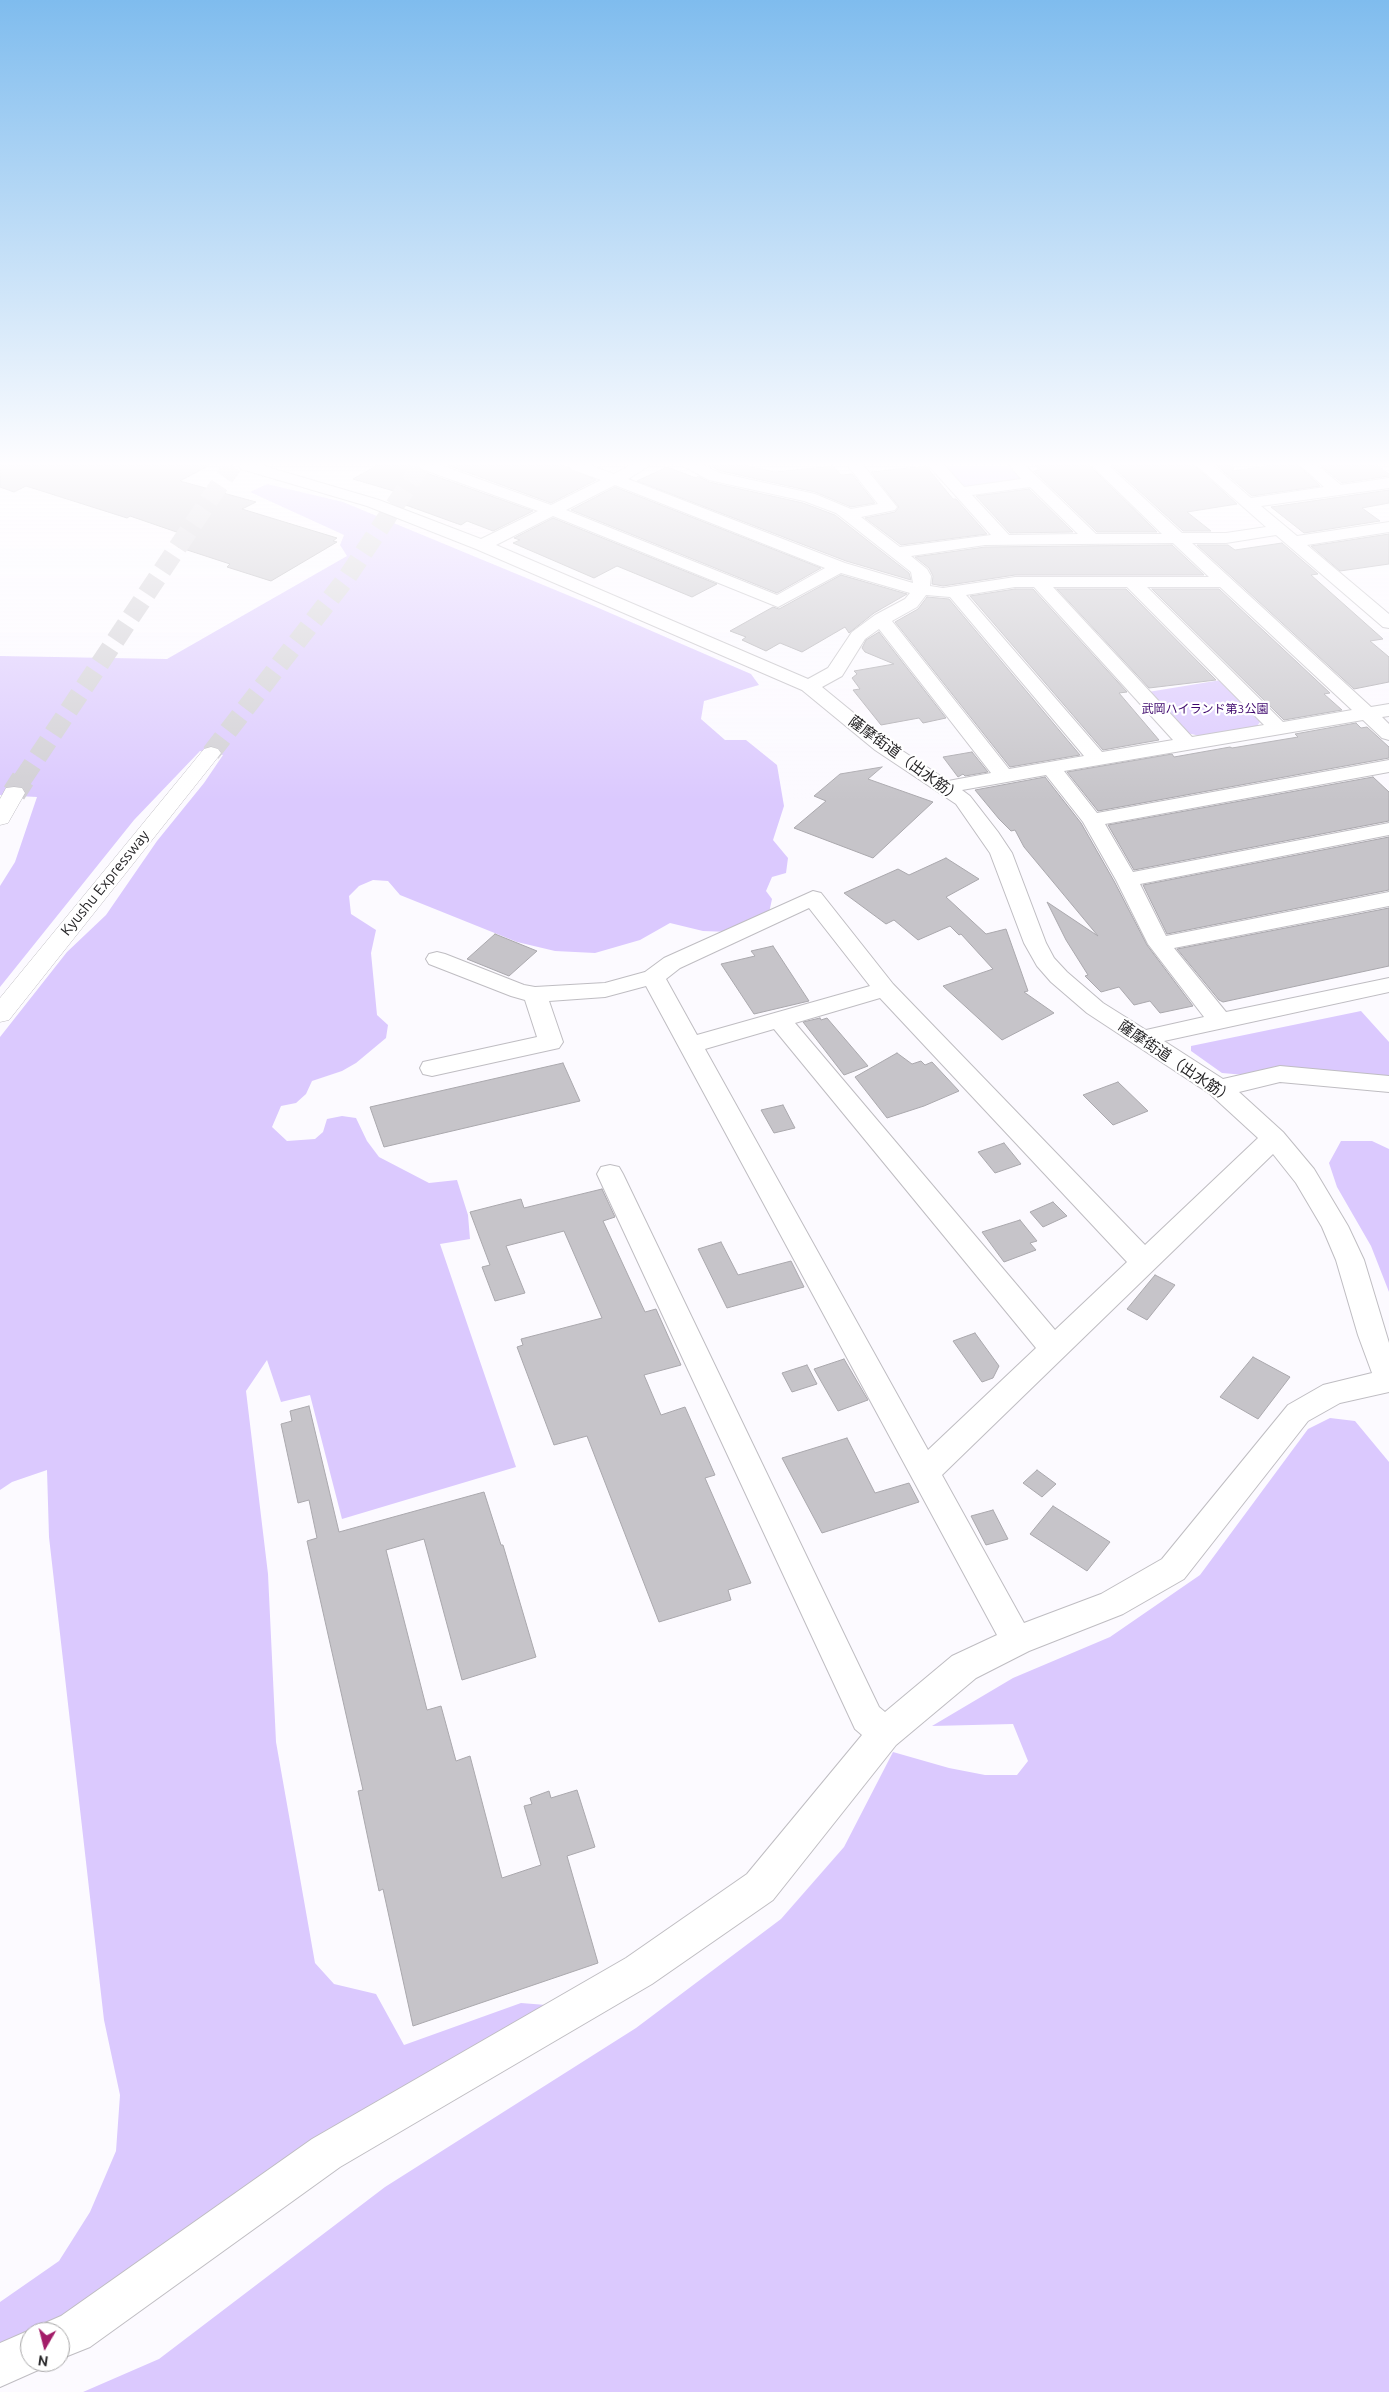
<!DOCTYPE html>
<meta charset="utf-8">
<style>
body{margin:0}
#map{position:relative;width:1389px;height:2392px;overflow:hidden;background:#fcfaff;font-family:Ubuntu,sans-serif}
canvas{display:block}
.north{position:absolute;left:20px;top:2322px;width:50px;height:50px;box-sizing:border-box;background:#fff;border:1px solid #a8a7a8;border-radius:50%;rotate:188deg;font-size:14px;font-weight:700;line-height:20px;text-align:center;color:#252426}
.north::after{content:'';display:block;margin:auto;width:18px;height:22px;background:#a31d69;clip-path:polygon(50% 0,100% 100%,50% 72%,0 100%)}
</style>
<div id="map">
<canvas width="1389" height="2392"></canvas>
<div class="north">N</div>
</div>
<script>
const c = document.querySelector('canvas').getContext('2d');
c.lineJoin = 'round';
function fillPath(path, color) {
  c.fillStyle = color;
  c.fill(path, 'evenodd');
}
function toPath(rows) {
  const path = new Path2D();
  for (const r of rows) {
    path.moveTo(r[0], r[1]);
    for (let i = 2; i < r.length; i += 2) path.lineTo(r[i], r[i + 1]);
  }
  return path;
}
function trace(path, color, width, dash) {
  c.strokeStyle = color;
  c.lineWidth = width;
  c.lineCap = dash ? 'butt' : 'round';
  c.setLineDash(dash || []);
  c.stroke(path);
}
function write(font, color, halo, rows, align = 'center') {
  c.font = font + ' Ubuntu,"Noto Sans JP",sans-serif';
  c.lineWidth = 4.5;
  c.setLineDash([]);
  c.textBaseline = 'middle';
  c.strokeStyle = halo;
  c.fillStyle = color;
  for (const [text, x, y, turn = 0] of rows) {
    c.save();
    c.translate(x, y);
    c.rotate((+turn || 0) * Math.PI / 180);
    c.textAlign = isNaN(turn) ? turn : align;
    if (halo) c.strokeText(text, 0, 0);
    c.fillText(text, 0, 0);
    c.restore();
  }
}
const green = toPath([
 [943,466,1012,466,1024,478,1022,481,962,487],
 [267,484,343,502,594,606,751,674,759,685,704,701,701,719,725,740,746,740,777,765,784,806,773,840,788,858,786,873,772,877,766,891,772,899,769,913,730,932,703,931,670,923,640,940,595,953,555,951,517,942,400,895,388,881,373,880,359,886,349,896,351,914,376,930,371,953,377,1015,388,1025,386,1038,356,1063,342,1071,312,1081,306,1094,296,1103,281,1106,272,1127,287,1141,315,1139,323,1132,327,1119,342,1116,356,1118,367,1141,379,1157,429,1183,457,1180,468,1215,470,1239,440,1244,516,1467,342,1519,310,1395,281,1402,267,1360,246,1391,268,1574,276,1742,315,1963,334,1984,376,1994,404,2045,521,2003,546,2005,53,2332,30,2332,0,2355,0,2302,59,2261,90,2212,116,2151,120,2095,104,2020,49,1537,47,1470,12,1482,0,1490,0,1037,67,952,106,915,157,841,204,783,223,755,200,751,134,820,0,987,0,886,15,862,37,797,0,795,0,656,167,659,347,556,340,545,344,535,250,492],
 [1221,680,1260,722,1257,726,1200,736,1187,733,1148,692],
 [1361,1011,1389,1042,1389,1078,1277,1066,1245,1075,1222,1073,1191,1051,1191,1046],
 [1341,1141,1372,1141,1389,1149,1389,1292,1371,1246,1337,1187,1329,1163],
 [1330,1418,1355,1421,1389,1462,1389,2392,83,2392,159,2359,385,2187,636,2028,781,1919,844,1847,893,1752,949,1768,985,1775,1017,1775,1028,1761,1013,1724,932,1726,1013,1678,1110,1637,1200,1575,1308,1429]
]);
const building = toPath([
 [0,466,208,466,180,481,256,502,242,509,337,538,333,541,337,542,271,581,227,567,230,564,178,547,194,538,130,516,127,518,26,486,14,492,0,487,0,466],
 [376,466,418,466,421,471,533,511,493,531,467,521,461,525,392,500,404,494,353,479,376,466],
 [450,466,565,466,596,480,551,503,450,466],
 [710,466,747,466,775,472,833,466,841,475,852,474,875,503,851,507,815,492,721,471,710,466],
 [926,466,953,499,956,499,987,534,901,545,865,518,895,512,899,507,871,472,926,466],
 [1036,466,1090,466,1157,532,1097,532,1034,471,1040,470,1036,466],
 [1112,466,1195,466,1237,504,1187,512,1211,531,1183,531,1112,466],
 [1217,466,1233,466,1233,471,1267,466,1299,466,1320,486,1252,496,1217,466],
 [1321,466,1378,466,1389,474,1389,476,1342,483,1321,466],
 [667,467,696,478,698,476,709,482,803,503,835,515,909,573,911,580,846,561,637,481,667,467],
 [615,487,821,568,777,593,571,510,615,487],
 [1029,489,1073,532,1010,533,976,496,1029,489],
 [1389,490,1389,503,1362,508,1380,521,1304,533,1271,507,1389,490],
 [553,518,717,584,692,597,617,566,594,578,513,543,520,540,514,538,553,518],
 [1389,534,1389,564,1340,571,1311,546,1389,534],
 [1282,543,1318,574,1311,575,1383,639,1370,641,1389,657,1389,682,1354,689,1197,545,1228,545,1235,550,1282,543],
 [1172,545,1204,575,1015,575,943,586,932,584,933,576,929,568,915,557,985,547,1172,545],
 [841,575,907,594,874,613,849,633,845,627,802,652,780,643,766,651,742,640,746,637,730,631,773,607,779,609,841,575],
 [1015,589,1033,589,1127,692,1119,693,1159,740,1103,750,970,596,1015,589],
 [1057,589,1126,589,1216,680,1149,688,1057,589],
 [1152,589,1219,589,1330,693,1324,694,1342,710,1284,720,1152,589],
 [927,597,949,599,1080,755,1010,767,895,622,918,609,927,597],
 [879,632,946,718,923,723,919,718,881,725,853,690,860,689,852,678,857,674,854,671,894,664,865,652,862,648,866,640,879,632],
 [1356,723,1361,728,1367,727,1389,747,1389,758,1098,811,1067,772,1172,754,1174,757,1230,747,1232,748,1298,737,1295,734,1356,723],
 [972,752,988,772,965,776,963,774,958,777,943,757,972,752],
 [882,767,868,779,933,802,873,858,794,828,826,801,814,796,840,774,882,767],
 [1045,777,1081,823,1114,881,1147,945,1193,1006,1160,1013,1150,1001,1134,1005,1119,987,1101,992,1085,976,1088,975,1066,940,1047,902,1098,936,1024,847,1015,830,1011,831,999,819,975,790,1045,777],
 [1373,777,1389,792,1389,821,1134,870,1108,825,1373,777],
 [1389,837,1389,890,1167,934,1143,885,1389,837],
 [946,858,979,879,946,897,986,934,1006,929,1028,991,1024,992,1054,1013,1002,1040,943,986,993,969,961,934,959,935,950,926,918,940,894,920,886,924,844,893,898,869,909,875,946,858],
 [1389,908,1389,966,1223,1002,1219,1000,1177,949,1389,908],
 [495,934,537,951,509,976,467,959,495,934],
 [773,946,809,1001,754,1014,721,964,755,956,751,951,773,946],
 [820,1018,821,1020,827,1018,868,1066,844,1075,803,1022,820,1018],
 [897,1053,912,1064,921,1061,925,1065,932,1062,959,1091,924,1106,887,1118,855,1077,897,1053],
 [563,1063,580,1101,384,1147,370,1107,563,1063],
 [1118,1082,1148,1111,1113,1125,1083,1095,1118,1082],
 [783,1105,795,1128,774,1133,761,1110,783,1105],
 [1004,1143,1021,1164,995,1173,978,1152,1004,1143],
 [602,1189,615,1217,603,1221,645,1312,656,1309,681,1365,644,1375,661,1415,685,1407,715,1475,705,1478,751,1583,728,1590,731,1600,659,1622,587,1436,554,1445,517,1347,523,1345,521,1339,602,1318,564,1231,506,1246,525,1293,495,1301,482,1267,490,1265,470,1212,521,1199,524,1208,602,1189],
 [1053,1202,1067,1216,1043,1227,1030,1212,1053,1202],
 [1020,1220,1037,1241,1030,1243,1036,1250,1004,1262,982,1232,1020,1220],
 [721,1242,738,1275,791,1261,804,1287,727,1308,698,1249,721,1242],
 [1155,1275,1175,1285,1147,1320,1127,1309,1155,1275],
 [975,1333,999,1366,993,1378,982,1382,953,1341,975,1333],
 [1253,1357,1290,1377,1258,1419,1220,1397,1253,1357],
 [844,1359,868,1400,838,1411,814,1369,844,1359],
 [807,1365,817,1384,792,1392,782,1373,807,1365],
 [309,1406,339,1532,484,1492,501,1545,503,1545,536,1657,462,1680,424,1539,386,1550,427,1710,441,1706,456,1761,470,1756,502,1878,541,1865,524,1806,532,1804,530,1798,549,1791,551,1798,577,1790,595,1847,567,1856,598,1963,413,2026,383,1889,379,1891,358,1791,363,1790,307,1541,317,1538,309,1500,298,1503,281,1424,292,1421,290,1411,309,1406],
 [847,1438,875,1493,909,1483,919,1502,822,1533,782,1458,847,1438],
 [1037,1470,1056,1484,1042,1497,1023,1483,1037,1470],
 [1053,1506,1110,1542,1087,1571,1030,1534,1053,1506],
 [993,1510,1008,1539,986,1545,971,1516,993,1510]
]);
const highwayTunnelFar1 = toPath([
 [211,753,348,576,421,466],
 [22,780,232,466]
]);
const highwayTunnel = toPath([
 [14,793,23,779]
]);
const minor = toPath([
 [239,466,264,466,379,500,481,539,538,511,422,469,420,466,443,466,551,505,601,480,571,469,569,466,592,466,614,474,629,466,649,466,628,479,845,563,913,583,911,572,836,513,804,501,709,480,683,466,704,466,720,473,815,494,851,509,878,504,848,466,864,466,897,507,895,510,861,517,900,547,991,535,929,466,945,466,964,487,1021,479,1010,466,1026,466,1096,534,1162,534,1092,466,1109,466,1182,533,1226,533,1266,527,1197,466,1214,466,1251,498,1324,487,1301,466,1318,466,1341,485,1389,478,1389,488,1261,506,1297,536,1389,522,1389,532,1307,545,1389,614,1389,628,1383,627,1276,535,1226,543,1192,543,1371,707,1389,704,1389,716,1382,717,1389,724,1389,740,1382,738,1363,720,1064,771,1097,813,1389,760,1389,772,1105,824,1133,872,1389,823,1389,835,1140,884,1166,936,1389,892,1389,906,1174,948,1226,1012,1389,978,1389,992,1164,1041,1223,1079,1280,1066,1389,1076,1389,1092,1280,1082,1239,1092,1283,1132,1314,1169,1348,1226,1364,1260,1389,1343,1389,1392,1340,1403,1308,1421,1184,1579,1123,1614,1029,1651,976,1678,896,1745,773,1900,652,1984,340,2167,90,2347,60,2359,60,2332,41,2332,45,2323,61,2316,312,2139,626,1958,747,1874,862,1735,855,1729,597,1174,601,1167,610,1165,619,1167,623,1174,879,1707,885,1712,952,1656,997,1635,646,986,605,997,549,1001,563,1042,559,1048,432,1076,423,1074,420,1068,423,1062,537,1037,525,1000,511,996,429,964,426,959,429,954,437,952,445,954,524,985,535,987,605,983,645,972,664,958,813,891,821,893,893,984,1145,1245,1258,1138,1210,1094,1087,1013,1051,982,1037,966,1024,943,990,853,956,804,875,750,802,690,476,549,367,506,241,469,239,466],
 [615,485,825,568,777,595,566,510,615,485],
 [1030,487,1078,534,1009,535,972,495,1030,487],
 [553,516,778,607,841,573,910,593,905,599,875,615,852,632,828,668,808,679,496,545,553,516],
 [1173,543,1209,577,1015,577,943,588,930,586,931,576,927,569,911,556,985,545,1173,543],
 [1015,587,1034,587,1173,740,1102,752,966,595,1015,587],
 [1053,587,1127,587,1264,725,1192,737,1053,587],
 [1147,587,1220,587,1352,710,1283,722,1147,587],
 [926,595,950,597,1084,756,1009,769,892,621,917,607,926,595],
 [879,629,991,773,948,781,889,742,822,687,842,676,865,639,879,629],
 [1046,775,1083,822,1116,880,1148,944,1204,1017,1146,1030,1103,1003,1067,972,1054,958,1046,943,1012,853,998,832,970,796,962,790,1046,775],
 [809,908,870,986,697,1035,666,979,680,968,809,908],
 [880,998,1127,1262,1055,1330,795,1023,880,998],
 [774,1029,1036,1348,928,1450,705,1049,774,1029],
 [1273,1154,1296,1183,1322,1227,1336,1260,1358,1335,1372,1373,1323,1385,1288,1405,1162,1559,1101,1594,1024,1623,942,1475,1273,1154],
 [30,2330,34,2332,30,2332,30,2362,47,2362,45,2367,0,2387,0,2343,30,2330]
]);
const highway = toPath([
 [211,747,218,749,221,753,218,757,9,1020,0,1022,0,998,204,749,211,747],
 [14,787,22,788,25,793,8,823,0,825,0,799,6,788,14,787]
]);
const farParknames = [
 ["武岡ハイランド第3公園",1205,709]
];
const streetNames = [
 ["薩摩街道（出水筋）",905,759,36],
 ["Kyushu Expressway",105,883,-51],
 ["薩摩街道（出水筋）",1176,1062,34]
];
fillPath(green, '#dbc9fe');
fillPath(building, '#c6c4c9');
trace(building, '#aaa8ad', 1);
trace(highwayTunnelFar1, '#d1cfd4', 19, [19, 9]);
trace(highwayTunnel, '#d1cfd4', 24, [24, 12]);
trace(minor, '#bfbdc2', 2);
trace(highway, '#bfbdc2', 1);
fillPath(minor, '#fff');
fillPath(highway, '#fff');
const sky = c.createLinearGradient(0, 0, 0, 801);
sky.addColorStop(0, '#7fbcee');
sky.addColorStop(0.58, '#fefdff');
sky.addColorStop(1, '#fefdff00');
c.fillStyle = sky;
c.fillRect(0, 0, 1389, 801);
write('12px', '#3d066c', '#fff', farParknames);
write('15px', '#252426', '#fff', streetNames);
</script>
